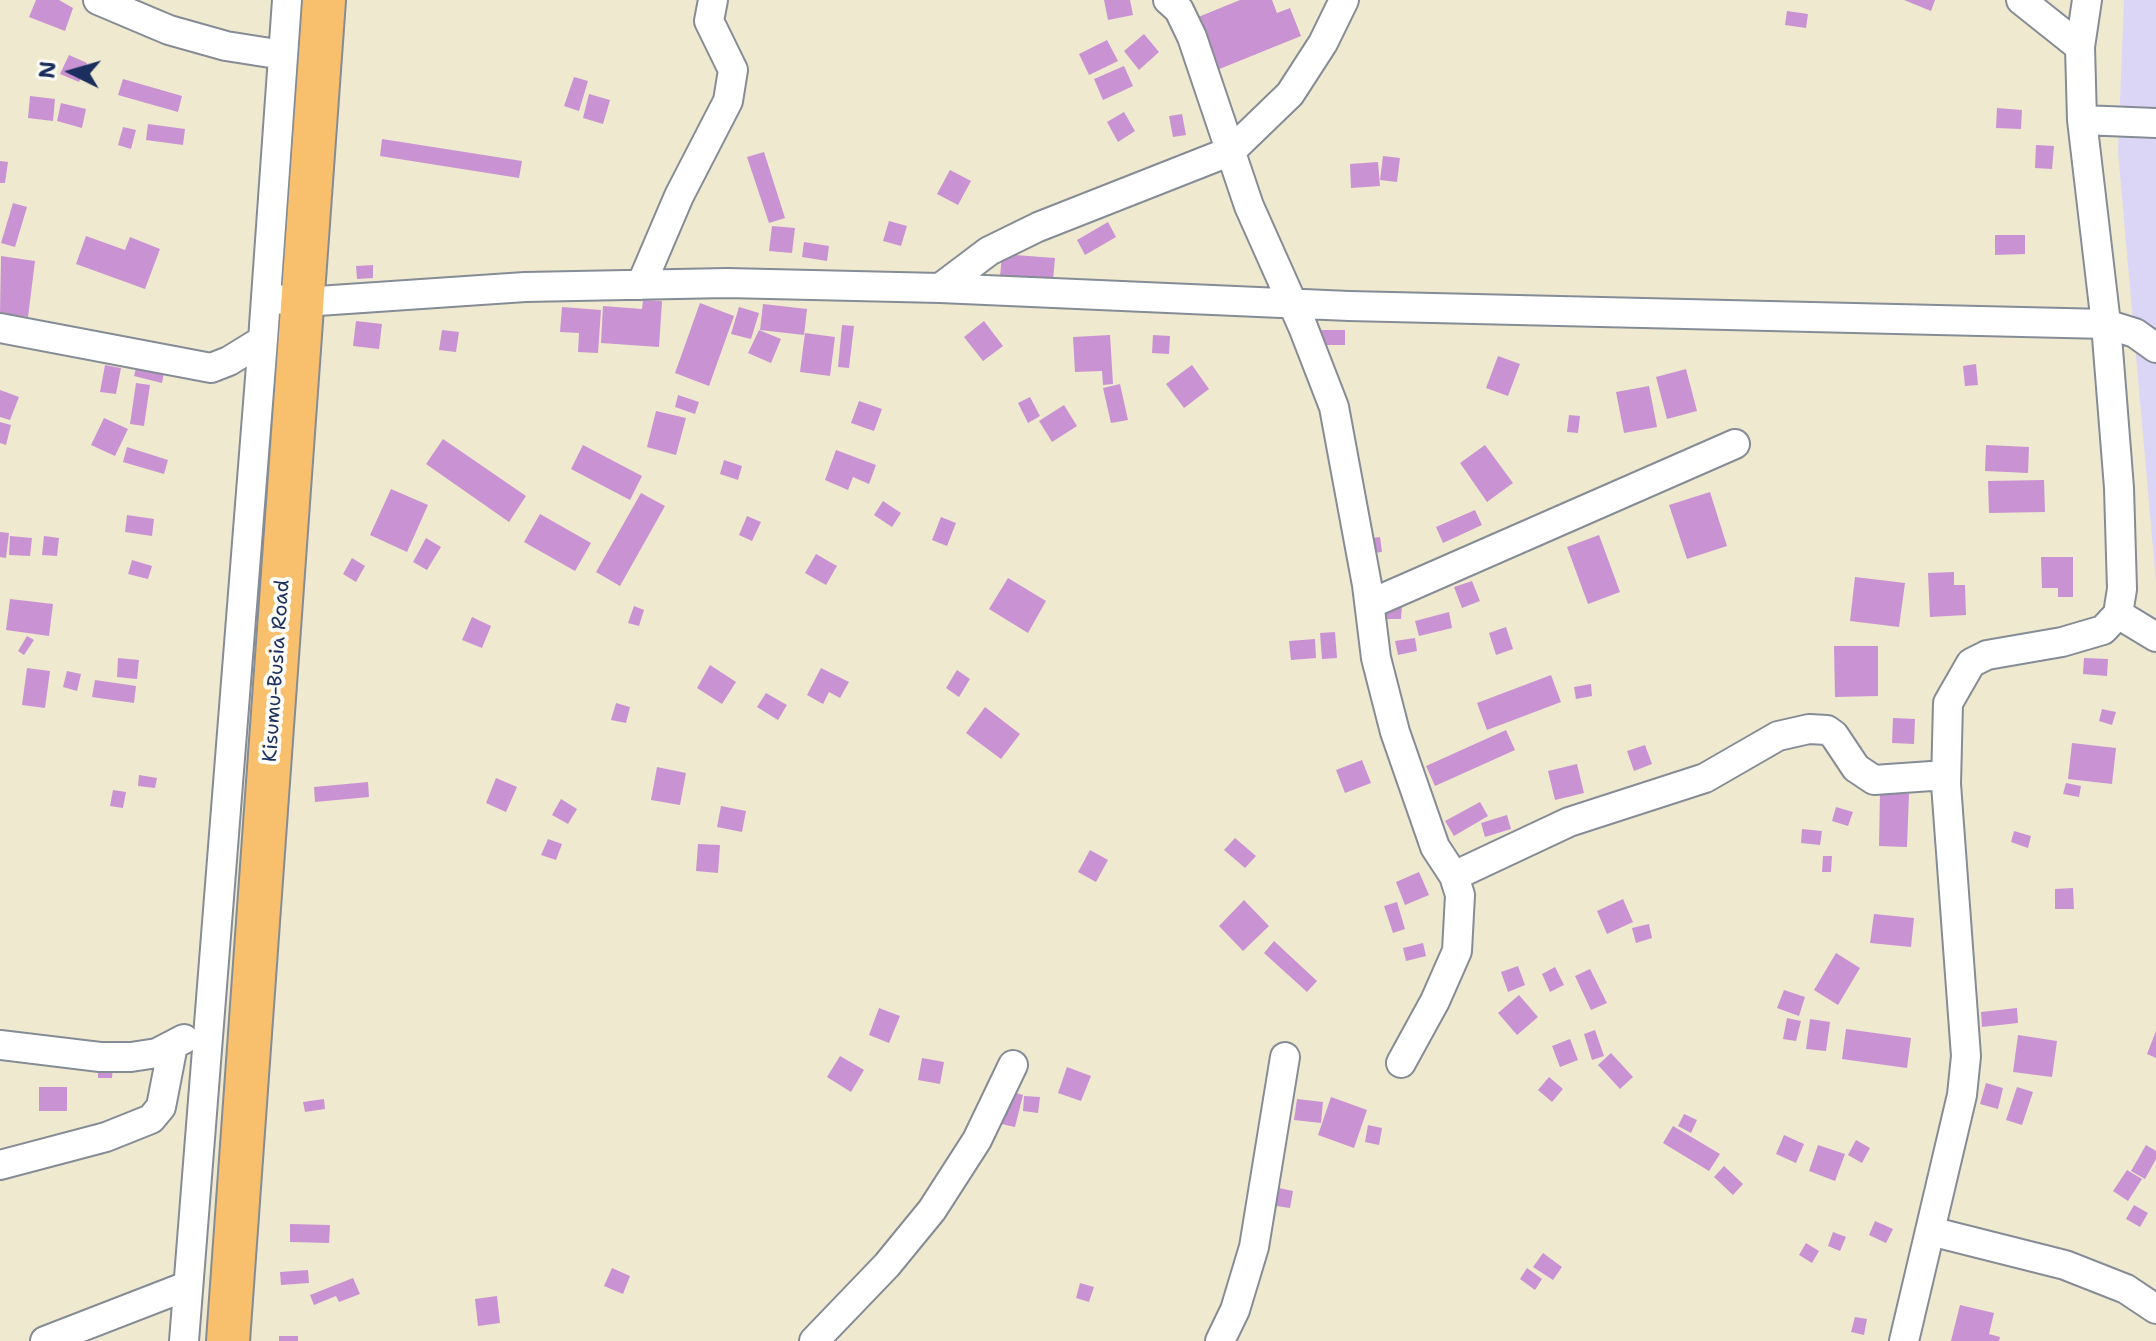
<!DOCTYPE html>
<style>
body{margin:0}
#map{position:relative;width:2156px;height:1341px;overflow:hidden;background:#efe9cf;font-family:"Shantell Sans",sans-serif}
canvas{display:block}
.north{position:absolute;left:32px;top:32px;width:80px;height:80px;-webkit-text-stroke:6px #fdfcf7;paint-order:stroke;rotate:275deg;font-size:22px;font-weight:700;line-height:32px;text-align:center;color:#1b2f5e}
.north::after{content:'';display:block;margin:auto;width:28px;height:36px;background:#1b2f5e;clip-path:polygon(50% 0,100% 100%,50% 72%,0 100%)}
</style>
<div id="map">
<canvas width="2156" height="1341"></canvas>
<div class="north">N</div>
</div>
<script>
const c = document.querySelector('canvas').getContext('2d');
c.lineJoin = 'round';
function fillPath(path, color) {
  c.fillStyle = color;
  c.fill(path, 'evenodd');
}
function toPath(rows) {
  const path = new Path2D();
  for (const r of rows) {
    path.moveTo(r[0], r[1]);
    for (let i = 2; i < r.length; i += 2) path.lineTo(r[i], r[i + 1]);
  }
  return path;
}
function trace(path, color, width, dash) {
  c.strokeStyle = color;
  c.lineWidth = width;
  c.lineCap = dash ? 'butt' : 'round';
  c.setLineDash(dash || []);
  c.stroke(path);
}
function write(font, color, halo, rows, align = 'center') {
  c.font = font + ' "Shantell Sans",sans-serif';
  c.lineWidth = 8;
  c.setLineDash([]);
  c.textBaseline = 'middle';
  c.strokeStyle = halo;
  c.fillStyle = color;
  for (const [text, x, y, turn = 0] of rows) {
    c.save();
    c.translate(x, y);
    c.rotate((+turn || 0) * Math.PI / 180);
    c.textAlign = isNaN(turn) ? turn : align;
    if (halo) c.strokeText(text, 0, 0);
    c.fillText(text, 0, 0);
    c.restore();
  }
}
const built = toPath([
 [2124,0,2156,0,2156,582,2118,152]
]);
const building = toPath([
 [36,0,59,0,73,8,65,31,29,17],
 [1104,0,1130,0,1133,15,1108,20],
 [1240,0,1272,0,1277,13,1290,8,1301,36,1212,72,1191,20],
 [1904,0,1935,0,1931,11],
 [1787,11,1808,14,1806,28,1785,25],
 [1144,34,1159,52,1139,70,1124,51],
 [1107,40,1118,61,1089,75,1079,54],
 [69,55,87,63,79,82,60,74],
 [1124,66,1133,86,1103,100,1094,79],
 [574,77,588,81,579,111,564,106],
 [123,79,182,96,178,112,118,95],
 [589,94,610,100,603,124,583,118],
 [30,96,55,99,53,121,28,118],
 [61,103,86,109,82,128,57,121],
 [1997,108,2022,110,2021,129,1996,128],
 [1124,112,1135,131,1118,142,1107,122],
 [1182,114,1186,135,1173,137,1169,116],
 [148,124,185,129,183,145,146,140],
 [123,127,136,130,131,149,118,145],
 [382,139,522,161,519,178,380,156],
 [2036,145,2054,146,2052,169,2035,168],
 [764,152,785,218,769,223,747,157],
 [1383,156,1400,158,1397,182,1380,180],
 [0,161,8,162,5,183,0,183],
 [1378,162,1380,186,1351,188,1350,164],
 [950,170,971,181,958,205,937,194],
 [13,203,27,207,15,247,1,243],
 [889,221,907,226,901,246,883,241],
 [1108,222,1116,237,1085,255,1077,240],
 [772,226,795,228,792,253,769,251],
 [1995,235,2025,235,2025,254,1995,255],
 [86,236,125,250,130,237,160,249,145,289,76,264],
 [804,242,829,246,827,261,802,257],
 [1002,254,1055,258,1053,281,1000,277],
 [1,256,35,261,28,317,0,313],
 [373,265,373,278,357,279,356,266],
 [643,300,662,301,659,347,601,343,603,306,642,309],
 [700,303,734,316,709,386,675,373],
 [763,304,807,309,804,335,760,330],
 [562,307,601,310,598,353,578,352,579,333,560,332],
 [739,307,759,313,751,339,731,334],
 [356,321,382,324,379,349,353,346],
 [984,321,1003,346,983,361,964,337],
 [842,325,854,326,849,368,838,367],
 [442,330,459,332,456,352,439,350],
 [759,330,781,339,771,363,748,353],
 [1318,330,1345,330,1345,345,1318,345],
 [805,333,835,337,830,376,800,372],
 [1110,335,1113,384,1103,385,1102,371,1075,372,1073,337],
 [1153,335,1170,336,1169,354,1152,353],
 [1498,356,1520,364,1508,396,1486,388],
 [138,360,165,367,162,383,134,376],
 [1976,364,1978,385,1965,386,1963,366],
 [105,365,121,368,116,394,100,392],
 [1192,365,1209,389,1184,408,1166,384],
 [1686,369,1697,411,1667,419,1656,377],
 [136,383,150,385,144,426,130,424],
 [1120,384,1128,420,1111,423,1103,388],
 [1649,386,1657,427,1624,433,1616,392],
 [0,390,19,397,10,420,0,417],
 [678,395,699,402,695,414,675,407],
 [1030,397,1040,416,1028,423,1018,403],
 [859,401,882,409,874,431,851,423],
 [1064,405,1077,426,1052,442,1039,421],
 [656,411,686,418,676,455,647,447],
 [1569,415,1580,416,1578,433,1567,432],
 [104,418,128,429,115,456,91,445],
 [0,422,11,425,6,445,0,443],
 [443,439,526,496,509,522,426,464],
 [583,445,642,476,630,500,571,469],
 [1485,445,1513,483,1487,502,1460,463],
 [1986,445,2029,447,2028,473,1985,471],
 [127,447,168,460,164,474,123,462],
 [836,450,876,465,869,484,853,477,848,490,825,480],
 [724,460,742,466,738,480,720,474],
 [2044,480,2045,512,1989,513,1988,481],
 [391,489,428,505,407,552,370,535],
 [1710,492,1727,546,1687,559,1669,505],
 [641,493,665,506,620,586,596,572],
 [883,501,901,513,892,527,874,515],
 [1475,510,1482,525,1443,543,1436,527],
 [540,514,591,543,575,571,524,542],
 [127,515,154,519,152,536,125,532],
 [747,516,761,522,752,541,739,535],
 [941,517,956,523,947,546,932,540],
 [0,532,9,533,6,558,0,557],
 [1599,535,1620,592,1588,604,1567,547],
 [10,536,32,538,30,556,9,555],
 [44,536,59,538,57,556,42,555],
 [1380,537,1382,552,1365,554,1364,539],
 [426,538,441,547,427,570,413,562],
 [816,554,837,566,826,585,805,573],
 [2041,557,2073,557,2073,597,2058,597,2058,588,2042,588],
 [352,558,365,566,356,582,343,574],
 [132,560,152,566,148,579,128,574],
 [1954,572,1954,585,1965,585,1966,615,1930,617,1928,573],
 [1855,577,1905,583,1899,627,1850,621],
 [1008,578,1046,601,1028,633,989,609],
 [1472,581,1480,601,1462,608,1454,587],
 [10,599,53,604,49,636,6,630],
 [1383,604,1402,605,1401,619,1383,619],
 [634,606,644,610,639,626,628,623],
 [1449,612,1452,628,1419,636,1415,621],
 [472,617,491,626,482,648,462,640],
 [1506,627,1513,649,1496,655,1489,633],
 [1335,632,1337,658,1322,659,1320,633],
 [27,636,34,640,24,655,18,651],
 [1415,638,1417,651,1398,655,1395,641],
 [1315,639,1316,658,1291,660,1289,641],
 [1834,646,1878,646,1878,696,1835,697],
 [118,658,139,660,137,679,117,677],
 [2084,658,2108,659,2107,676,2083,674],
 [710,665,736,682,722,704,697,688],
 [27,668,50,671,45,708,22,705],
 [821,668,849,682,840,698,829,692,823,704,807,695],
 [957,670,970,679,959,697,946,688],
 [67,671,81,674,77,691,63,687],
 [1551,675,1561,702,1487,730,1477,703],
 [95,680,136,686,134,703,92,697],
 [1591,684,1592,696,1576,699,1574,687],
 [766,693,787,705,778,720,757,707],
 [616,703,630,707,626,723,611,720],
 [985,707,1020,734,1001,759,966,733],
 [2102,709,2116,712,2112,725,2099,721],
 [1893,718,1915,719,1914,744,1892,743],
 [1506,730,1515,750,1435,786,1426,766],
 [2072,743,2116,748,2112,784,2068,779],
 [1645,745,1652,764,1634,771,1627,751],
 [1362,760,1371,783,1345,793,1336,770],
 [1577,764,1584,793,1555,800,1548,771],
 [657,767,686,773,680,805,651,800],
 [139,775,157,778,155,788,138,786],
 [496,778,517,787,506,812,486,803],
 [368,782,369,797,315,802,314,787],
 [2066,783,2081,786,2079,797,2063,794],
 [113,790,126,792,123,808,110,806],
 [1880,793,1909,794,1907,847,1879,846],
 [561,799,577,809,568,824,552,815],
 [1480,802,1488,816,1454,836,1445,821],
 [721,806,746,811,742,832,717,827],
 [1836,807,1853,812,1848,826,1832,821],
 [1507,815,1511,829,1485,837,1481,823],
 [1802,829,1822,831,1820,845,1801,843],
 [2014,831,2031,836,2028,848,2011,842],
 [1235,838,1256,856,1245,868,1224,850],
 [548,839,562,844,556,860,541,855],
 [698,844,720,845,718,873,696,871],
 [1090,850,1108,860,1096,882,1078,872],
 [1823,856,1832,856,1831,872,1822,872],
 [1419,872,1429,895,1405,905,1396,882],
 [2073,888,2074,909,2055,909,2055,889],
 [1623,899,1633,922,1607,934,1597,911],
 [1244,900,1269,926,1243,951,1219,926],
 [1397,902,1405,929,1393,933,1384,906],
 [1874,914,1914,918,1911,947,1870,943],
 [1649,924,1652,938,1636,943,1632,928],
 [1274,941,1317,981,1307,992,1264,953],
 [1423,943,1426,956,1406,961,1403,948],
 [1836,953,1860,968,1838,1005,1814,990],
 [1518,966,1525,985,1508,992,1501,972],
 [1555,967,1564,985,1550,992,1542,974],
 [1590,969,1607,1003,1591,1010,1575,976],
 [1784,990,1805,997,1799,1016,1777,1008],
 [1519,995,1538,1017,1517,1035,1498,1013],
 [879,1008,900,1016,889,1043,869,1035],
 [2017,1008,2018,1023,1982,1027,1981,1012],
 [1787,1018,1801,1021,1796,1041,1783,1039],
 [1810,1019,1830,1022,1826,1051,1806,1049],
 [1846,1029,1911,1038,1907,1068,1842,1059],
 [1595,1030,1604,1056,1592,1060,1584,1034],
 [2156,1031,2156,1058,2147,1054],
 [2018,1035,2057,1041,2052,1077,2013,1072],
 [1570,1039,1578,1060,1560,1067,1552,1046],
 [1611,1053,1633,1077,1620,1089,1598,1065],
 [840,1056,864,1070,851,1092,827,1077],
 [922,1058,944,1062,940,1084,918,1080],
 [98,1066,113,1066,112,1078,98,1078],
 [1067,1067,1091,1076,1081,1101,1058,1093],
 [1549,1077,1563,1089,1552,1102,1538,1090],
 [1986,1083,2003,1088,1998,1109,1980,1104],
 [39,1087,67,1087,67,1111,39,1111],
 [2017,1087,2033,1092,2022,1125,2006,1120],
 [1006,1090,1023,1095,1015,1127,997,1123],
 [1024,1096,1040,1097,1038,1113,1023,1111],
 [1331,1097,1367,1110,1354,1148,1318,1135],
 [324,1099,325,1109,305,1112,303,1102],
 [1297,1099,1323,1102,1321,1123,1294,1120],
 [1684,1114,1697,1120,1691,1133,1678,1126],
 [1368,1125,1382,1128,1379,1145,1365,1142],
 [1673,1126,1720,1154,1709,1171,1663,1143],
 [1784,1135,1804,1144,1796,1163,1776,1154],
 [1856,1140,1870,1148,1862,1163,1848,1155],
 [1818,1145,1845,1154,1835,1181,1809,1171],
 [2146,1145,2156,1151,2156,1159,2145,1179,2131,1171],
 [1724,1166,1743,1184,1733,1195,1714,1177],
 [2127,1170,2142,1179,2128,1201,2113,1191],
 [1274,1187,1293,1191,1290,1208,1270,1205],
 [2134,1205,2148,1213,2140,1227,2126,1219],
 [1875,1221,1893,1229,1886,1243,1869,1235],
 [290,1224,330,1225,329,1243,290,1242],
 [1833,1232,1846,1237,1840,1251,1828,1246],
 [1806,1243,1819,1251,1812,1263,1799,1255],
 [1543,1253,1562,1267,1553,1280,1533,1267],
 [612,1268,630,1276,623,1294,604,1286],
 [1527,1268,1542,1279,1535,1290,1520,1279],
 [308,1270,309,1283,281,1285,280,1272],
 [353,1278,360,1294,339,1302,336,1296,314,1305,310,1295],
 [1080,1283,1094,1287,1089,1302,1076,1298],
 [497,1296,500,1323,478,1326,475,1299],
 [1960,1305,1994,1313,1989,1334,2000,1337,1999,1341,1951,1341],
 [1855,1317,1867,1319,1864,1335,1851,1332],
 [279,1336,298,1336,298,1341,279,1341]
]);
const minor = toPath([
 [98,0,169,30,226,46,283,55],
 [1168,0,1179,10,1192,37,1249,206,1303,327,1334,407,1367,585,1376,658,1395,732,1435,847,1454,876,1460,895,1457,951,1435,1001,1401,1063],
 [2021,0,2080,47],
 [2082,120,2156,123],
 [641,285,679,196,728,101,733,70,709,21,713,0],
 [940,288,989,251,1038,227,1231,151,1290,94,1323,43,1344,0],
 [267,298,303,302,525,287,727,283,940,288,1349,306,2106,324,2135,333,2156,348],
 [0,328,211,368,229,361,263,340,287,0],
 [1370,604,1735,444],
 [2118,614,2156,637],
 [1454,876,1569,822,1705,778,1778,736,1809,729,1827,730,1834,735,1856,768,1874,780,1946,775],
 [0,1045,100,1057,131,1057,157,1053,184,1039],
 [0,1165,106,1137,151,1119,161,1107,173,1045],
 [1930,1231,2065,1265,2126,1289,2156,1309],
 [45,1341,187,1286],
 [184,1341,263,340],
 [814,1341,887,1265,932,1210,977,1140,1013,1065],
 [1220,1341,1235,1310,1254,1247,1285,1057],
 [1904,1341,1962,1095,1966,1056,1946,784,1948,703,1971,663,1987,655,2062,642,2103,630,2118,614,2122,589,2119,488,2106,324,2082,120,2080,47,2087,0]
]);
const highway = toPath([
 [228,1341,324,0]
]);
const streetNames = [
 ["Kisumu-Busia Road",277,671,-86]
];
fillPath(built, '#dcd6f6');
fillPath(building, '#c993d3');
trace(minor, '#858c96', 32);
trace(highway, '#858c96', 46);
trace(minor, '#fff', 28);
trace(highway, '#f8bf6c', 42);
write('20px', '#1b2f5e', '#fdfcf7', streetNames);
</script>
